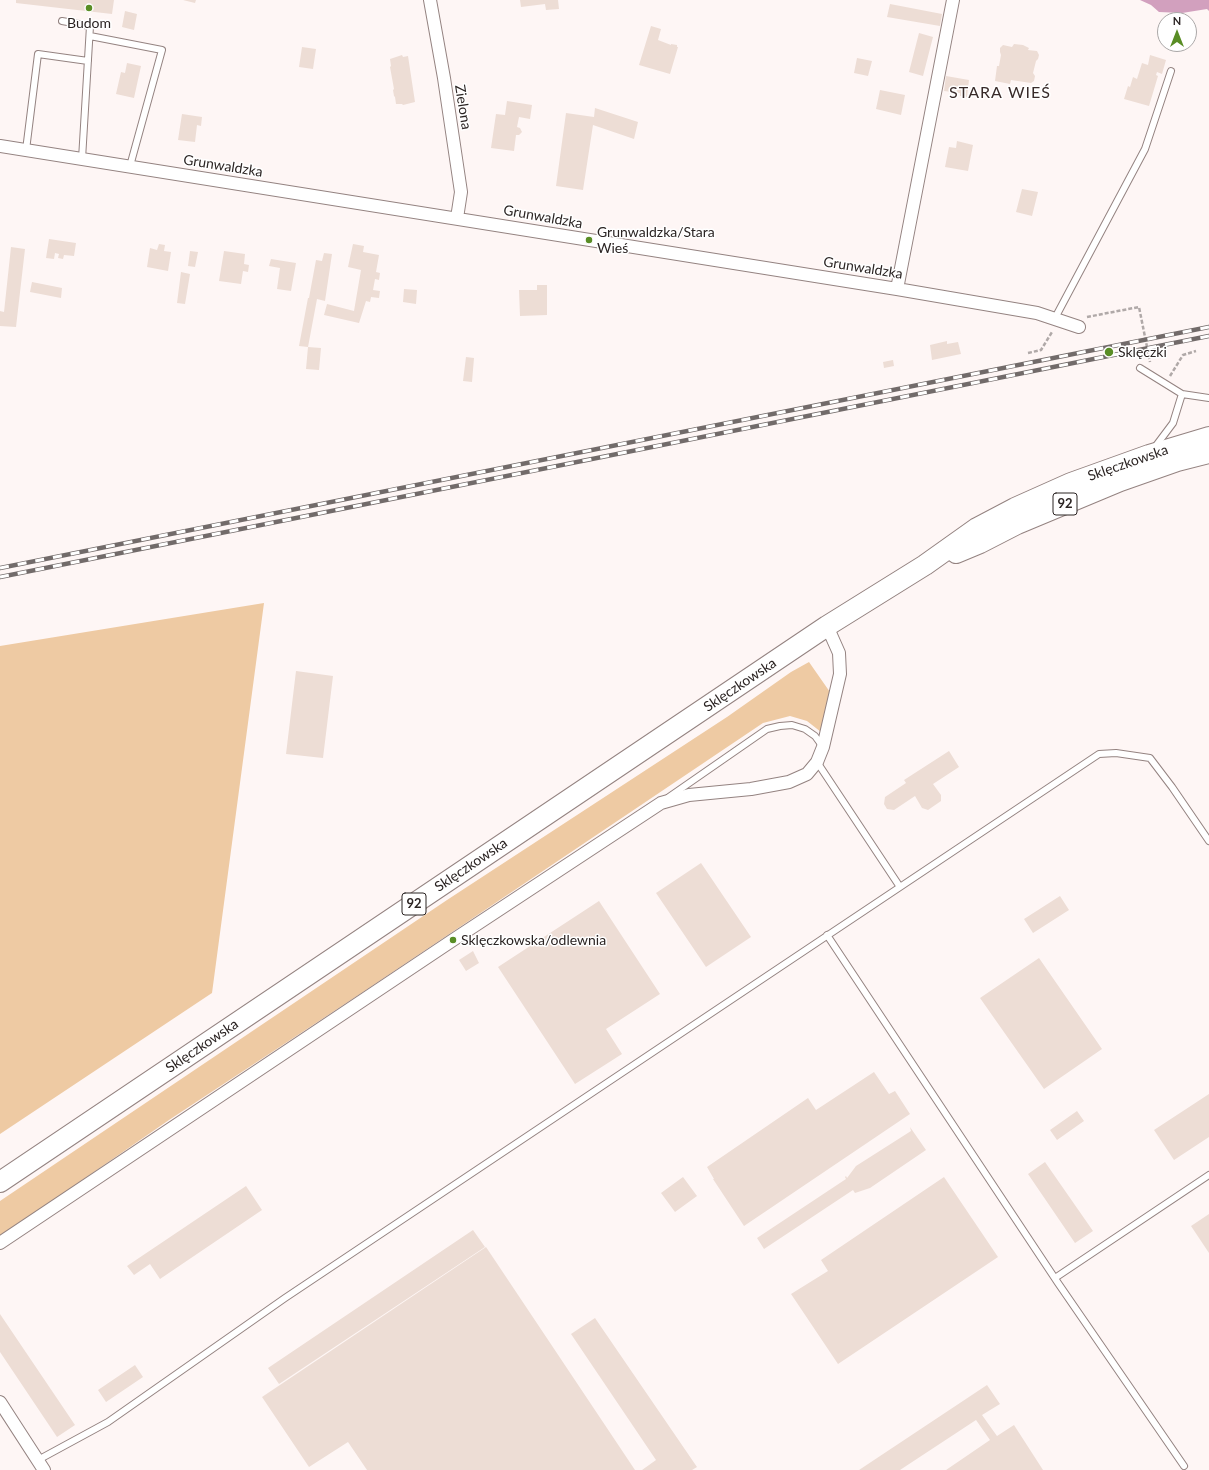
<!DOCTYPE html>
<meta charset="utf-8">
<style>
body{margin:0}
#map{position:relative;width:1209px;height:1470px;overflow:hidden;background:#fef6f5;font-family:Lato,sans-serif}
canvas{display:block}
.north{position:absolute;left:1157px;top:12px;width:40px;height:40px;box-sizing:border-box;background:#fff;border:1px solid #aaa7a7;border-radius:50%;rotate:0deg;font-size:11px;font-weight:700;line-height:16px;text-align:center;color:#2b2423}
.north::after{content:'';display:block;margin:auto;width:14px;height:18px;background:#598d25;clip-path:polygon(50% 0,100% 100%,50% 72%,0 100%)}
</style>
<div id="map">
<canvas width="1209" height="1470"></canvas>
<div class="north">N</div>
</div>
<script>
const c = document.querySelector('canvas').getContext('2d');
c.lineJoin = 'round';
function fillPath(path, color) {
  c.fillStyle = color;
  c.fill(path, 'evenodd');
}
function toPath(rows) {
  const path = new Path2D();
  for (const r of rows) {
    path.moveTo(r[0], r[1]);
    for (let i = 2; i < r.length; i += 2) path.lineTo(r[i], r[i + 1]);
  }
  return path;
}
function trace(path, color, width, dash) {
  c.strokeStyle = color;
  c.lineWidth = width;
  c.lineCap = dash ? 'butt' : 'round';
  c.setLineDash(dash || []);
  c.stroke(path);
}
function write(font, color, halo, rows, align = 'center') {
  c.font = font + ' Lato,sans-serif';
  c.lineWidth = 3;
  c.setLineDash([]);
  c.textBaseline = 'middle';
  c.strokeStyle = halo;
  c.fillStyle = color;
  for (const [text, x, y, turn = 0] of rows) {
    c.save();
    c.translate(x, y);
    c.rotate((+turn || 0) * Math.PI / 180);
    c.textAlign = isNaN(turn) ? turn : align;
    if (halo) c.strokeText(text, 0, 0);
    c.fillText(text, 0, 0);
    c.restore();
  }
}
const green = toPath([
 [264,603,212,993,0,1134,0,646],
 [809,662,832,695,821,732,807,721,790,716,763,723,363,992,169,1120,0,1237,0,1201,447,900,727,717,791,672]
]);
const water = toPath([
 [1140,0,1209,0,1209,11,1207,9,1182,13,1159,12,1151,5]
]);
const building = toPath([
 [16,0,114,0,112,14,16,3],
 [183,0,196,0,195,3],
 [520,0,558,0,559,9,546,10,545,4,521,7],
 [890,4,942,14,940,26,887,17],
 [125,11,137,14,134,30,122,27],
 [651,26,661,29,658,40,671,45,671,44,677,45,677,47,678,47,670,74,639,65],
 [919,33,933,37,923,76,909,72],
 [1014,44,1023,45,1029,48,1028,50,1037,51,1039,55,1038,59,1036,61,1033,73,1035,76,1034,81,1031,83,1011,80,1010,84,995,81,997,66,999,66,1001,55,1000,52,1000,48,1003,45,1012,47],
 [302,47,316,49,313,69,299,67],
 [402,55,403,57,408,56,415,102,403,105,402,104,396,104,395,97,394,96,393,90,394,89,390,67,391,66,390,59],
 [1150,55,1166,60,1162,74,1157,72,1156,75,1158,76,1149,106,1124,99,1128,86,1130,87,1133,77,1137,79,1142,63,1148,65],
 [857,58,872,61,868,76,854,73],
 [127,63,141,66,134,98,116,94,121,72,125,73],
 [946,76,969,80,967,97,960,96,960,93,944,91],
 [880,90,905,95,901,115,876,109],
 [507,101,532,105,530,119,519,117,517,127,520,128,522,132,519,135,516,135,514,151,491,148,496,114,505,115],
 [595,108,638,122,634,139,593,125,583,190,556,186,566,113,594,117],
 [182,114,202,117,201,126,197,125,195,142,178,140],
 [957,141,973,145,968,171,945,167,949,147,956,148],
 [1022,189,1038,192,1032,216,1016,212],
 [49,239,76,243,74,256,64,255,63,259,58,258,59,254,55,253,54,259,46,258],
 [159,244,165,245,164,251,171,252,168,271,147,267,150,248,157,250],
 [353,244,364,246,363,252,379,255,376,272,380,273,379,280,375,279,373,290,380,291,379,298,371,297,370,302,366,301,359,323,324,315,327,304,354,311,361,270,348,267],
 [11,247,25,249,16,327,0,326,0,311,4,312],
 [190,251,198,252,195,267,188,266],
 [224,251,245,254,244,264,249,265,248,272,243,271,241,284,219,281],
 [324,253,332,254,325,301,317,299,308,347,299,346,308,298,309,298,316,260,322,261],
 [271,259,296,263,291,291,277,289,280,268,269,266],
 [181,272,190,274,185,304,177,303],
 [32,282,62,288,61,298,30,292],
 [537,285,547,285,547,315,520,316,519,290,537,290],
 [404,289,417,290,416,304,403,302],
 [947,341,947,344,958,342,961,354,932,360,930,345],
 [308,347,321,348,319,370,306,369],
 [466,357,474,358,472,382,463,381],
 [893,360,894,366,884,368,883,362],
 [296,671,333,676,323,758,286,754],
 [949,751,959,767,933,784,941,795,941,801,928,810,922,808,915,796,894,810,887,809,884,804,885,797,906,783,904,780],
 [701,863,751,937,706,967,656,893],
 [1060,896,1069,910,1033,933,1024,919],
 [599,901,660,994,606,1029,622,1054,575,1084,498,967],
 [473,951,479,963,466,971,459,960],
 [1039,958,1102,1049,1044,1089,980,998],
 [874,1072,889,1094,895,1091,910,1114,744,1226,713,1179,714,1179,707,1167,808,1098,816,1110],
 [1209,1094,1209,1137,1174,1160,1154,1130],
 [1077,1111,1084,1121,1057,1140,1050,1130],
 [910,1127,926,1150,870,1188,855,1193,853,1190,764,1249,757,1238,846,1179,845,1177,846,1176,847,1178,856,1166,911,1131],
 [1045,1162,1093,1231,1075,1243,1028,1174],
 [683,1177,697,1196,675,1212,661,1193],
 [944,1177,998,1257,838,1364,791,1294,828,1271,821,1260],
 [246,1186,262,1210,160,1279,150,1264,134,1275,127,1266],
 [1209,1214,1209,1253,1191,1226],
 [473,1230,485,1247,279,1384,268,1368],
 [486,1247,635,1470,367,1470,348,1442,309,1467,262,1397],
 [0,1314,75,1425,57,1437,0,1352],
 [595,1318,697,1467,692,1470,642,1470,656,1460,571,1334],
 [135,1365,143,1377,106,1402,98,1390],
 [987,1385,1000,1404,982,1415,997,1436,1014,1425,1043,1470,946,1470,990,1440,976,1420,900,1470,859,1470]
]);
const path = toPath([
 [1087,317,1139,307,1150,362],
 [1028,353,1041,350,1052,332],
 [1170,376,1183,355,1196,351]
]);
const lane = toPath([
 [62,21,90,26,82,159],
 [90,36,162,50,130,166],
 [26,150,38,54,88,61],
 [1055,318,1145,149,1171,71],
 [1140,368,1182,394,1209,398],
 [1155,447,1173,423,1182,394],
 [817,762,900,887],
 [669,797,767,729,780,726,792,725,805,729,815,736,823,747],
 [827,935,1058,1283,1184,1466],
 [1055,1278,1209,1175],
 [38,1460,108,1422,285,1298,1099,754,1116,753,1150,758,1172,787,1209,841]
]);
const street = toPath([
 [430,0,444,78,461,192,457,218],
 [0,146,897,289,1037,313,1079,327],
 [897,289,953,0],
 [0,1243,453,940,661,803,689,795,751,789,789,782,807,774,817,762,823,747,840,674,839,653,827,626],
 [0,1402,44,1470]
]);
const primary = toPath([
 [956,553,980,543,1017,524,1120,481,1177,461,1209,453],
 [0,1182,827,626,925,565,977,528,1015,508,1071,483,1149,455,1209,437]
]);
const rail = toPath([
 [0,568,1209,327],
 [0,577,1209,336]
]);
const markers = [
 [89,8,4,"#598d25"],
 [589,240,4,"#598d25"],
 [1109,352,5,"#598d25"],
 [453,940,4,"#598d25"]
];
const shields = [
 [1065,504,24],
 [414,904,24]
];
const shieldNames = [
 ["92",1065,504],
 ["92",414,904]
];
const poiNames = [
 ["Budom",89,23,"center"],
 ["Grunwaldzka/Stara",597,232],
 ["Wieś",597,248],
 ["Sklęczki",1118,352],
 ["Sklęczkowska/odlewnia",461,940]
];
const streetNames = [
 ["Zielona",463,107,81],
 ["Grunwaldzka",223,166,9],
 ["Grunwaldzka",543,217,10],
 ["Grunwaldzka",863,268,9],
 ["Sklęczkowska",1128,463,-19],
 ["Sklęczkowska",740,685,-34],
 ["Sklęczkowska",471,865,-34],
 ["Sklęczkowska",202,1046,-34]
];
const quarterNames = [
 ["STARA WIEŚ",1000,93]
];
fillPath(green, '#eecaa3');
fillPath(water, '#d2a0be');
fillPath(building, '#edddd5');
trace(lane, '#948381', 8);
trace(street, '#948381', 14);
trace(primary, '#948381', 22);
trace(path, '#b0a9a8', 2.5, [4, 2]);
trace(lane, '#fff', 6);
trace(street, '#fff', 12);
trace(primary, '#fff', 20);
trace(rail, '#726b6a', 4.5);
trace(rail, '#fff', 3, [9]);
for (const [x, y, r, color] of markers) {
  const dot = new Path2D();
  dot.arc(x, y, r, 0, 2 * Math.PI);
  c.fillStyle = color;
  c.fill(dot);
  trace(dot, '#fff', 1.5);
}
for (const [x, y, w] of shields) {
  const box = new Path2D();
  box.roundRect(x - w / 2, y - 11, w, 22, 3);
  c.fillStyle = '#fff';
  c.fill(box);
  trace(box, '#2b2423', 1);
}
write('bold 13px', '#2b2423', null, shieldNames);
write('14px', '#2b2423', '#fff', poiNames, 'left');
write('14px', '#2b2423', '#fff', streetNames);
c.letterSpacing = '1px';
write('16px', '#382a29', '#fff', quarterNames);
c.letterSpacing = '0px';
</script>
